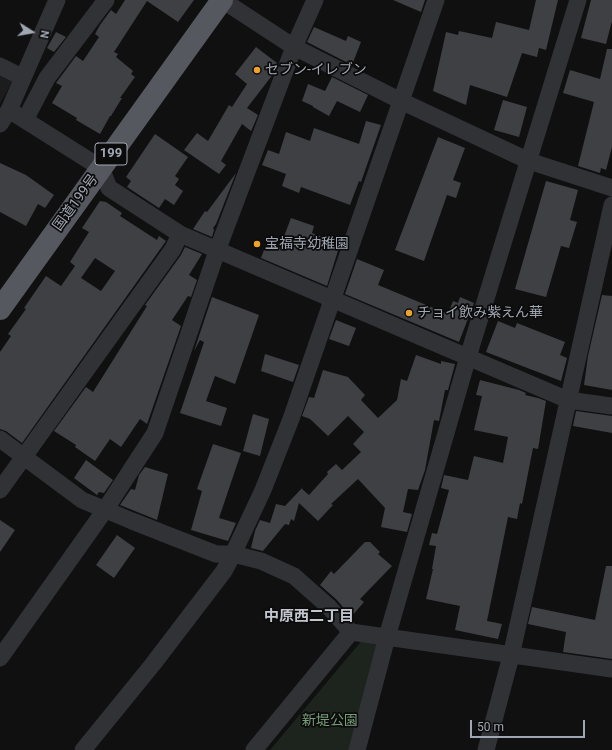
<!DOCTYPE html>
<meta charset="utf-8">
<style>
body{margin:0}
#map{position:relative;width:612px;height:750px;overflow:hidden;background:#101011;font-family:Roboto,sans-serif}
canvas{display:block}
.north{position:absolute;left:12px;top:12px;width:40px;height:40px;-webkit-text-stroke:3px #0b0b0c;paint-order:stroke;rotate:101deg;font-size:11px;font-weight:700;line-height:16px;text-align:center;color:#a1a7b2}
.north::after{content:'';display:block;margin:auto;width:14px;height:18px;background:#a1a7b2;clip-path:polygon(50% 0,100% 100%,50% 72%,0 100%)}
.scale{position:absolute;left:470px;top:720px;width:115px;height:18px;box-sizing:border-box;border:2px solid #a1a7b2;border-top:0;padding-left:5px;font-size:12px;line-height:14px;white-space:nowrap;color:#a1a7b2;-webkit-text-stroke:3px #0b0b0c;paint-order:stroke}
</style>
<div id="map">
<canvas width="612" height="750"></canvas>
<div class="north">N</div>
<div class="scale">50 m</div>
</div>
<script>
const c = document.querySelector('canvas').getContext('2d');
c.lineJoin = 'round';
function fillPath(path, color) {
  c.fillStyle = color;
  c.fill(path, 'evenodd');
}
function toPath(rows) {
  const path = new Path2D();
  for (const r of rows) {
    path.moveTo(r[0], r[1]);
    for (let i = 2; i < r.length; i += 2) path.lineTo(r[i], r[i + 1]);
  }
  return path;
}
function trace(path, color, width, dash) {
  c.strokeStyle = color;
  c.lineWidth = width;
  c.lineCap = dash ? 'butt' : 'round';
  c.setLineDash(dash || []);
  c.stroke(path);
}
function write(font, color, halo, rows, align = 'center') {
  c.font = font + ' Roboto,"Noto Sans JP",sans-serif';
  c.lineWidth = 3.5;
  c.setLineDash([]);
  c.textBaseline = 'middle';
  c.strokeStyle = halo;
  c.fillStyle = color;
  for (const [text, x, y, turn = 0] of rows) {
    c.save();
    c.translate(x, y);
    c.rotate((+turn || 0) * Math.PI / 180);
    c.textAlign = isNaN(turn) ? turn : align;
    if (halo) c.strokeText(text, 0, 0);
    c.fillText(text, 0, 0);
    c.restore();
  }
}
const built = toPath([
 [0,73,13,80,0,104]
]);
const green = toPath([
 [363,639,378,642,352,750,270,750]
]);
const building = toPath([
 [125,0,194,0,178,22,147,1,114,52,118,54,116,57,133,71,131,74,135,77,120,98,122,98,111,116,110,116,100,134,76,120,77,118,52,103,62,86,56,83,76,56,83,61,99,37,95,34,100,25,111,10,116,14],
 [393,0,425,0,421,12],
 [536,0,558,0,546,50,539,48,537,57,522,53,507,97,470,85,466,105,433,91,446,32,458,35,459,31,492,38,496,22,529,30],
 [591,0,612,0,612,21,606,44,581,38],
 [314,27,346,41,348,36,361,42,352,65,307,42],
 [56,32,66,37,54,52,47,48],
 [256,47,277,63,274,73,247,108,258,115,252,129,251,131,242,124,221,161,226,165,219,174,184,150,197,133,208,141,229,105,232,107,247,84,235,74],
 [607,49,612,49,612,147,606,170,601,168,600,173,578,166,594,102,563,93,570,70,600,79],
 [332,77,368,95,360,112,337,101,329,116,313,107,313,106,302,101,308,84,325,91],
 [503,100,527,107,519,137,494,130],
 [366,121,381,125,361,182,359,181,350,205,301,187,299,193,282,186,286,174,262,165,268,150,279,154,286,132,310,141,314,128,359,144],
 [155,134,188,157,175,176,179,179,175,185,183,191,174,205,165,199,159,208,127,187,131,181,126,177],
 [438,137,465,148,453,180,461,183,456,198,447,195,424,261,395,250],
 [0,163,26,175,54,195,45,208,38,204,26,226,0,212],
 [236,173,216,224,213,228,214,230,212,237,193,229,205,211,207,212],
 [546,181,578,190,570,220,577,222,569,248,561,246,546,297,515,289],
 [100,201,106,202,122,213,120,216,157,240,159,236,166,241,22,443,6,431,0,429,0,352,11,336,8,334,26,309,24,308,46,276,61,286,75,266,70,262,89,232,82,228],
 [95,258,115,271,101,291,81,278],
 [291,218,314,226,312,233,340,244,327,286,261,258,267,242,280,247],
 [185,247,202,254,189,275,197,280,191,297,188,296,172,320,181,326,147,424,140,419,121,447,110,439,95,461,75,447,76,445,54,431,86,387,93,392,147,306,145,305,181,255],
 [357,259,384,270,378,285,448,314,453,301,458,303,460,297,474,303,459,342,345,294],
 [602,295,612,296,612,390,584,385,588,356],
 [212,297,259,315,235,384,215,376,206,401,227,408,221,426,180,413,204,342,200,340,194,351],
 [336,320,356,328,349,346,329,339],
 [498,321,515,328,517,323,565,342,560,355,567,358,561,381,486,352],
 [265,354,299,365,293,382,261,371],
 [416,355,441,364,441,361,455,364,448,390,445,390,439,421,434,420,425,470,418,490,408,489,403,512,412,514,407,532,381,527,385,508,358,479,331,504,333,505,318,521,299,503,294,521,291,519,289,525,285,524,263,551,251,548,255,531,260,520,270,523,276,504,285,506,303,487,302,489,309,495,328,474,327,472,336,464,342,470,361,452,353,444,364,432,348,416,328,436,310,419,302,416,309,397,314,398,323,370,348,377,365,395,361,400,378,418,397,400,401,379,407,381],
 [480,380,519,390,526,393,525,395,538,398,546,401,538,449,533,448,522,504,520,503,517,519,508,517,487,621,502,624,498,639,455,630,460,606,426,599,433,569,432,569,436,546,429,545,432,533,437,534,449,490,441,488,444,475,468,480,474,456,503,463,508,437,474,430,482,396,476,395],
 [576,411,612,416,612,433,573,426],
 [253,414,269,419,260,456,243,451],
 [213,444,241,453,219,518,236,523,228,541,191,530,202,491,197,489],
 [86,460,113,480,104,493,99,492,97,495,74,478],
 [145,467,168,474,157,520,120,505,131,489,135,490,139,475],
 [0,520,15,530,0,552],
 [117,535,135,548,114,578,96,565],
 [365,542,370,542,380,552,378,554,392,566,360,599,364,602,351,617,337,600,320,585,331,571,334,574],
 [606,566,612,566,612,659,563,652,566,632,528,624,532,607,595,620]
]);
const minor = toPath([
 [222,0,294,47,401,101,529,161,612,188],
 [0,66,22,77],
 [9,110,101,168,109,188,180,234,568,400,612,406],
 [25,120,47,78,106,0],
 [0,124,9,110,57,0],
 [0,439,82,500,132,521,216,554,233,554,261,561,294,576,329,607,351,632,612,669],
 [0,490,173,249,180,234],
 [0,658,105,510,155,433,217,251,294,47,315,0],
 [83,750,153,664,224,571,233,554,263,490,291,419,436,0],
 [254,750,351,632],
 [357,750,387,637,468,357,578,0],
 [486,750,511,656,612,205]
]);
const trunk = toPath([
 [0,309,222,0]
]);
const markers = [
 [257,70,4,"#efa32a"],
 [257,244,4,"#efa32a"],
 [409,313,4,"#efa32a"]
];
const shields = [
 [111,154,32]
];
const shieldNames = [
 ["199",111,154]
];
const poiNames = [
 ["セブン-イレブン",265,70],
 ["宝福寺幼稚園",265,244],
 ["チョイ飲み紫えん華",417,313]
];
const streetNames = [
 ["国道199号",76,203,-54]
];
const parkNames = [
 ["新堤公園",330,721]
];
const neighbourhoodNames = [
 ["中原西二丁目",309,617]
];
fillPath(built, '#1c1c1e');
fillPath(green, '#1c241d');
fillPath(building, '#3f4044');
trace(minor, '#313236', 17);
trace(trunk, '#55585e', 22);
for (const [x, y, r, color] of markers) {
  const dot = new Path2D();
  dot.arc(x, y, r, 0, 2 * Math.PI);
  c.fillStyle = color;
  c.fill(dot);
  trace(dot, '#0b0b0c', 1.5);
}
for (const [x, y, w] of shields) {
  const box = new Path2D();
  box.roundRect(x - w / 2, y - 11, w, 22, 3);
  c.fillStyle = '#0b0b0c';
  c.fill(box);
  trace(box, '#a1a7b2', 1);
}
write('bold 13px', '#a1a7b2', null, shieldNames);
write('14px', '#a1a7b2', '#0b0b0c', poiNames, 'left');
write('14px', '#a1a7b2', '#0b0b0c', streetNames);
write('14px', '#789d78', '#0b0b0c', parkNames);
write('bold 15px', '#c2c6ce', '#0b0b0c', neighbourhoodNames);
</script>
